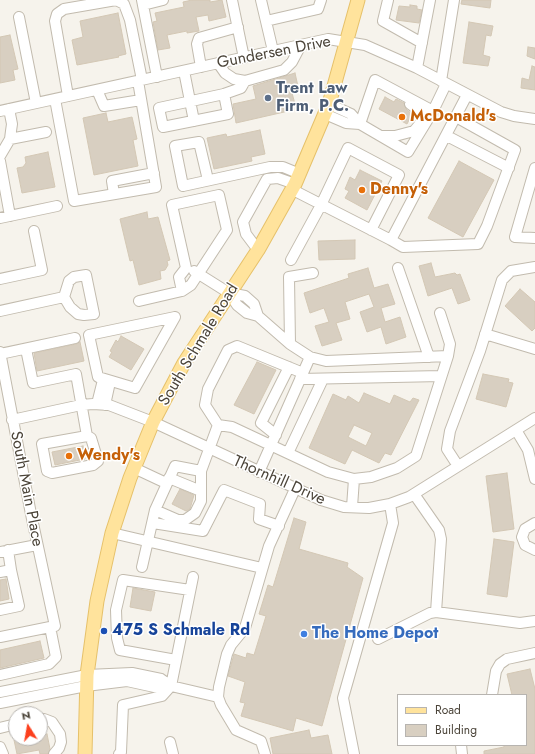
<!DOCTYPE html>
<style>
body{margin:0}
#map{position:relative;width:535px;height:754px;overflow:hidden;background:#f6f3ec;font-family:Jost,sans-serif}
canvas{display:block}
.legend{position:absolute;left:397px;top:694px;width:130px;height:52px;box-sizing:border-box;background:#fff;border:1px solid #b7b4b0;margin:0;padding:5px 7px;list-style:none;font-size:12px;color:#4b4439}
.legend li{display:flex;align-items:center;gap:8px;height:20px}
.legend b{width:20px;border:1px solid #b7b4b0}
.north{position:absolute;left:8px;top:706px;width:40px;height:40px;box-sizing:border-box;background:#fff;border:1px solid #b7b4b0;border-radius:50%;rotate:349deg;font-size:11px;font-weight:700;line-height:16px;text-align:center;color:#4b4439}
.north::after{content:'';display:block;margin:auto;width:14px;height:18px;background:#fc3f1d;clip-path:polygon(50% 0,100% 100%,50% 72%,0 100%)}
</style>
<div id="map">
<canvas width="535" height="754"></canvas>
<ul class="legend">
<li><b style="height:5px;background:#ffe39c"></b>Road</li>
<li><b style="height:11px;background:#d8cfc1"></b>Building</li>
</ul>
<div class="north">N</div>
</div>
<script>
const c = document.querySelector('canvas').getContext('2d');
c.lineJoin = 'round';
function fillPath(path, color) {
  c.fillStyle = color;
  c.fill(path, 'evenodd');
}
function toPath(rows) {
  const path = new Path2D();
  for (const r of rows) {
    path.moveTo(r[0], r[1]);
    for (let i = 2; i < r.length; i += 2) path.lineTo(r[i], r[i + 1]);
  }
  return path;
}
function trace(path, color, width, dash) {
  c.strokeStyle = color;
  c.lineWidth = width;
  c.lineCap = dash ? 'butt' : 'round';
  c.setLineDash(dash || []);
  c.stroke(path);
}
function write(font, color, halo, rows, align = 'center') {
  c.font = font + ' Jost,sans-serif';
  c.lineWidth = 3;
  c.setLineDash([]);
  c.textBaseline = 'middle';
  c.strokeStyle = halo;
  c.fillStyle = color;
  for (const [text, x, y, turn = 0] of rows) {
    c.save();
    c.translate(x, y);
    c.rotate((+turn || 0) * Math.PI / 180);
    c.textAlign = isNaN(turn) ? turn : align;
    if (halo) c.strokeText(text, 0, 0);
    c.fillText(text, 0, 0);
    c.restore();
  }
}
const building = toPath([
 [192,0,210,0,210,2,222,0,226,17,209,21,208,15,196,17,199,31,187,33,187,31,167,35,170,48,158,50,153,22,157,21,155,13,184,7,183,2,192,0],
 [462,0,491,0,490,8,461,4,462,0],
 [410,5,417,6,417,9,422,10,419,23,396,20,399,6,410,7,410,5],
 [118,13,126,54,118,56,119,57,77,65,72,40,83,37,80,21,118,13],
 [469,22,493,26,491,36,486,35,483,55,490,57,488,66,463,63,469,22],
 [10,35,18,69,13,70,15,80,0,83,0,37,10,35],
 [528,47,535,48,535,59,527,56,528,47],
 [532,66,535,67,535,90,521,88,522,78,529,80,532,66],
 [295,73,299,91,292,93,295,104,292,105,293,110,236,123,233,104,256,99,253,86,295,73],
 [385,97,394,102,396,99,404,103,406,109,412,114,407,124,379,109,385,97],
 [106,113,108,122,132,117,137,139,133,140,138,166,94,175,83,118,106,113],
 [260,130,265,154,251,157,252,161,214,169,207,138,226,134,227,137,260,130],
 [48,152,55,187,22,193,17,168,23,167,26,163,25,157,48,152],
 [459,161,494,180,463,237,428,218,459,161],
 [360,170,382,181,367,210,345,198,349,191,345,189,350,177,355,180,360,170],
 [147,212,148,219,158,217,170,260,167,261,168,265,165,270,160,271,161,279,139,285,133,260,130,261,120,219,147,212],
 [355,240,355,259,319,260,318,241,355,240],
 [431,263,435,277,455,273,457,275,460,274,470,300,458,304,452,288,428,296,419,266,431,263],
 [368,268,374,288,388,284,395,304,381,308,385,322,400,317,406,337,386,344,381,327,367,332,360,312,374,307,369,294,345,302,350,319,336,323,342,340,322,346,315,326,329,322,324,308,310,313,304,293,349,278,348,274,368,268],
 [520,289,535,302,535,328,532,331,505,306,520,289],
 [121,336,144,349,131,370,109,357,112,352,110,351,116,340,118,342,121,336],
 [80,342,84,361,37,371,34,353,76,344,80,342],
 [257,362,276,370,254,414,234,405,257,362],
 [483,374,509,379,508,382,513,383,506,407,476,399,483,374],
 [364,393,390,404,394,395,410,402,413,398,419,400,391,455,385,453,379,463,352,450,345,464,309,448,333,394,346,400,348,396,359,403,364,393],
 [354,425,372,433,366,446,348,437,354,425],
 [83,446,85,459,55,465,52,452,83,446],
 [507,473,514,529,493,532,486,476,507,473],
 [180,489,194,495,190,509,186,511,172,504,180,489],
 [294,518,306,522,299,549,348,563,347,567,363,578,322,726,296,718,293,731,241,716,245,703,240,702,245,682,228,676,234,654,246,658,247,653,254,655,266,616,259,614,268,585,273,587,294,518],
 [494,539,514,542,507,597,487,594,494,539],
 [6,579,9,599,0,601,0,580,6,579],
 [133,588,155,592,151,611,130,607,133,588],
 [40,641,44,658,0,668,0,650,40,641],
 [530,669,535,689,535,754,484,754,484,751,504,747,504,745,526,745,526,695,512,695,507,674,530,669],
 [309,730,311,738,328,735,332,754,273,754,270,738,309,730],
 [47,734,50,749,48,754,40,754,39,750,17,754,14,740,40,738,40,735,47,734]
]);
const minor = toPath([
 [142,0,157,77],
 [232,0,244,58],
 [261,0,273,51],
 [388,0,383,21,422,43],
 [143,5,163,0],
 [19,17,36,103],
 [266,21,318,9,321,0],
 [218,63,225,73,234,79,245,81,284,70,292,62,301,45],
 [201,67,197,44,199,38,238,27],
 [417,68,430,0],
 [184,71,194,121],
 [441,81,454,0],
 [97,90,104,106,141,100],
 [224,94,228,114,163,127,159,108,224,94,241,88,245,81],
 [68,96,55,21,57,14,64,9,116,0,124,4,130,20,142,80],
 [55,99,74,201,156,187,138,81],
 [329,104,351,114,360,124,408,152,433,111,446,84],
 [0,111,328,39,365,45,417,68,501,112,514,116,535,119],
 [325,114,346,123,360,124],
 [360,124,375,80,433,111],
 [382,136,395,136,414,131,419,125,422,118,421,112,410,104],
 [447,136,509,168],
 [10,139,46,132],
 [0,156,10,139,11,131,12,124,9,109],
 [0,161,10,216],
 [535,168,515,237,535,238],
 [208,180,199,142,175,146,183,186,270,167,283,167,300,174],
 [293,190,391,240,467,95],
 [114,194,112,181,154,173],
 [0,218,57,206],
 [391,240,403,247,478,244,487,226,515,150,456,117],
 [258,250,246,234,243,222,267,179,278,178,295,184],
 [291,260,321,205,348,148,399,175,371,230],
 [398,268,429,357],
 [194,271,229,293,245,296,254,304,258,316],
 [86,275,94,314,84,315,78,314,70,307,64,297,69,281,74,277,86,275],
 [0,279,42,270,34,231],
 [229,293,237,305,247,313,258,316,290,344,310,357,326,361,448,356],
 [139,301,182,291,191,285,227,230,219,195,172,205,186,268,179,277,182,291],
 [0,311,64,297],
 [175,317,135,388,98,377,89,335,175,317],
 [485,334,535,349],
 [290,344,289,277,313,273],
 [26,349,33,383,76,374,87,436,91,438,98,461,93,465,52,473,47,471,42,444,87,436],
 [0,352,31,514,55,626,0,637],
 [0,354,75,338],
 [300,379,441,376],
 [97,404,103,380],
 [105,405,110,382],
 [12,420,81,405,93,404,109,405,153,422,321,500,344,507,369,508,390,504,409,497,535,418],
 [218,425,232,427,328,472,354,479,371,477,397,468,416,456,448,356,450,344,440,313],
 [516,430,528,450,535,479],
 [276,435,261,423,289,367],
 [288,453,323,379],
 [458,466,447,449,450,431,480,351,502,280,511,271,535,267],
 [134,468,166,483],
 [259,472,310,357],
 [169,478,201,491],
 [352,507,354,479],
 [155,510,178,520,185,520,195,513,201,501,201,471,218,425,205,405,208,389,228,350,237,346,303,373],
 [153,523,203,531,224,490,260,504,259,519,279,526],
 [535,523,525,529,522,537,525,545,535,550],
 [112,533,262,568],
 [8,550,11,570],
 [0,552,37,545],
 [142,567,155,510,175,466,201,471],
 [0,572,11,570,19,606,0,610],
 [436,612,520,623,535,621],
 [378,639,430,613,436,612,441,539,439,530,414,494],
 [176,660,120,650,117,638,116,610,123,580,190,590],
 [0,675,49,664,56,657,50,627],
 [0,692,87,675,132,673,161,679,171,686,218,697],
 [492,695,496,671,500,664,507,659,535,653],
 [0,703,86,686,127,681,159,688,171,686],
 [40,720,44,719,52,722,60,734,61,742,59,748,54,754],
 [0,728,16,724],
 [170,742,173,754],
 [461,745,462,754],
 [0,747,3,754],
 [119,754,121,752,123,705,162,696,171,686,193,577],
 [265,754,261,741,236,730,221,705,218,697,219,687,227,654,231,645,245,628,269,546,295,489],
 [354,754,343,698,393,523,390,504]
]);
const major = toPath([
 [85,754,87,675,97,601,112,533,130,478,153,422,184,363,258,250,295,184,329,104,358,0]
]);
const markers = [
 [268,98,4,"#5c6f8a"],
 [402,117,4,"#e8710a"],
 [362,190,4,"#e8710a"],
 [69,456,4,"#e8710a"],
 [104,631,4,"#1a4fb4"],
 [304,634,4,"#3f7fe0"]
];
const streetNames = [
 ["Gundersen Drive",274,53,-11],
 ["South Schmale Road",199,345,-59],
 ["Thornhill Drive",279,481,24],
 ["South Main Place",26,489,79]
];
const serviceNames = [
 ["Trent Law",276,89],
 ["Firm, P.C.",276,107]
];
const foodNames = [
 ["McDonald's",410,117],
 ["Denny's",370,190],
 ["Wendy's",77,456]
];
const transitNames = [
 ["475 S Schmale Rd",112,631]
];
const shopNames = [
 ["The Home Depot",312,634]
];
fillPath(building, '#d8cfc1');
trace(building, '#d3c7b4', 1);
trace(minor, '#c2bbae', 12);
trace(major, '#e6c16a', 15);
trace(minor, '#fff', 10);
trace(major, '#ffe39c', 13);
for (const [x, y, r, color] of markers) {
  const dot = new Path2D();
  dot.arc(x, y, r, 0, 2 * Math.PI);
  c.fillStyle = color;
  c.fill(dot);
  trace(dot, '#fff', 1.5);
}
write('16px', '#4b4439', '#fff', streetNames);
write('bold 16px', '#4e5e75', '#fff', serviceNames, 'left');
write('bold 16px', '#c56008', '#fff', foodNames, 'left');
write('bold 16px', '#164399', '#fff', transitNames, 'left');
write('bold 16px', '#366cbe', '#fff', shopNames, 'left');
</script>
